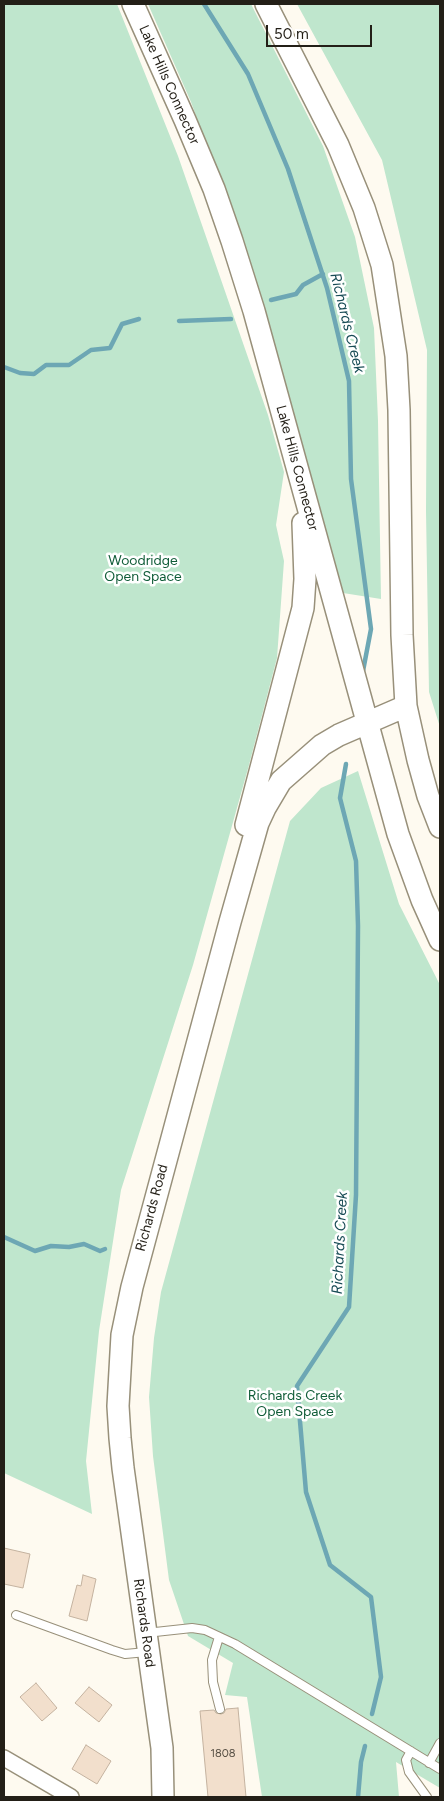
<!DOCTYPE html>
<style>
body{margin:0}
#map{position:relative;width:444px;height:1801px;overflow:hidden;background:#fefaf0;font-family:Figtree,sans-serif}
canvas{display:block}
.frame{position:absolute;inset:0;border:5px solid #231f17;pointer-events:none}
.scale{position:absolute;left:266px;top:25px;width:106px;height:22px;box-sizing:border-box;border:2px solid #231f17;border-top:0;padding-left:6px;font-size:15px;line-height:18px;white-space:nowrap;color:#231f17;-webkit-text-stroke:4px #fff;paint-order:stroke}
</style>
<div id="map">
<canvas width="444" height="1801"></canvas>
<div class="frame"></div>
<div class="scale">50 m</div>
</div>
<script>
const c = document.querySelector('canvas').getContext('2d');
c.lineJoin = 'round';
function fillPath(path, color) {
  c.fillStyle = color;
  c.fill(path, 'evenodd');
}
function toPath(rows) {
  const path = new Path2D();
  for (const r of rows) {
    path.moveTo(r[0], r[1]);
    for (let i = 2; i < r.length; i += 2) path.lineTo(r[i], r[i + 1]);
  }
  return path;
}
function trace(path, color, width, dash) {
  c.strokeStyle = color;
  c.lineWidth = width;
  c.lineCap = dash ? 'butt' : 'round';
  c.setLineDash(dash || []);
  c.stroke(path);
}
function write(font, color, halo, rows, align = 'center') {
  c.font = font + ' Figtree,sans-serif';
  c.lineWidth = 5;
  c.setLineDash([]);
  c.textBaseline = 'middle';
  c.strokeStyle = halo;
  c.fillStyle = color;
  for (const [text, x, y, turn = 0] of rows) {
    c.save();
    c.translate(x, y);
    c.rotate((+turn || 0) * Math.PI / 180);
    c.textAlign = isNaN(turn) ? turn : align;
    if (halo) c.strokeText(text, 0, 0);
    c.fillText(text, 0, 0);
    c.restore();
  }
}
const green = toPath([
 [4,4,117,4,178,156,268,415,284,472,276,525,284,561,277,658,249,765,193,965,121,1190,99,1331,86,1461,92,1514,4,1473],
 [148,4,251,4,323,146,355,237,374,328,378,421,381,599,343,593,311,491,256,282,191,102],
 [297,4,440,4,440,727,429,692,426,511,427,350,382,160],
 [358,771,399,904,440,985,440,1788,396,1762,399,1797,262,1797,247,1697,225,1695,233,1663,188,1636,169,1580,153,1456,149,1397,154,1338,161,1292,290,821,321,788]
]);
const stream = toPath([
 [204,4,248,74,288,169,327,288,349,381,351,479,371,629,363,671],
 [271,300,296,294,303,285,323,274],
 [179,321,231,319],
 [4,367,20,373,34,374,46,365,69,365,91,350,110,348,122,324,139,319],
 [346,764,340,798,356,861,358,926,356,1195,349,1307,297,1386,306,1492,330,1565,371,1597,381,1677,372,1714],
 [4,1237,35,1251,51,1246,69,1247,84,1244,100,1251,105,1249],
 [358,1797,361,1762,365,1746]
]);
const building = toPath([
 [4,1548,30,1554,23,1588,4,1584,4,1548],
 [83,1575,96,1579,87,1621,69,1616,77,1585,81,1586,83,1575],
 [36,1683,57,1708,42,1721,20,1697,36,1683],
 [89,1687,112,1705,99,1722,75,1703,89,1687],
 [238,1708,246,1797,208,1797,200,1711,214,1710,216,1713,221,1714,224,1713,226,1709,238,1708],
 [86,1745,111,1761,97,1784,72,1769,86,1745]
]);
const lane = toPath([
 [16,1615,112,1650,125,1654,147,1652],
 [146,1633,192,1628,205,1630,235,1644,440,1769],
 [219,1637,212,1660,213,1682,220,1709],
 [411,1751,406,1760,409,1772,427,1797],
 [429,1763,440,1743]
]);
const street = toPath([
 [4,1758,71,1797]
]);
const secondary = toPath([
 [133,4,185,120,214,189,232,241,254,311,398,834,422,900,440,940],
 [266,4,338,145,364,208,382,265,396,356,399,410,402,635,406,706,418,760,428,796,440,827],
 [246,825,303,608,305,579,303,523],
 [163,1797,162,1748,123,1468,120,1438,118,1406,122,1335,132,1287,230,922,258,823,265,808,281,781,322,745,339,735,406,706]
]);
const numberNames = [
 ["1808",223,1754]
];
const streetNames = [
 ["Lake Hills Connector",169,85,66],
 ["Lake Hills Connector",297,468,75],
 ["Richards Road",152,1208,-75],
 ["Richards Road",144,1623,82]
];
const parkNames = [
 ["Woodridge",143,561],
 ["Open Space",143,577],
 ["Richards Creek",295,1396],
 ["Open Space",295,1412]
];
const waterNames = [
 ["Richards Creek",347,323,76],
 ["Richards Creek",340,1243,-87]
];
fillPath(green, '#bfe6cd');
trace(stream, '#6da7b4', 4.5);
fillPath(building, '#f2dfcc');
trace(building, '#c4b29f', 1);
trace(lane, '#98907a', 10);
trace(street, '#98907a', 18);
trace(secondary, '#98907a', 24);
trace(lane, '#fff', 8);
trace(street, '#fff', 15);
trace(secondary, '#fff', 21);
write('11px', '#574f44', null, numberNames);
write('14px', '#231f17', '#fff', streetNames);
write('14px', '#115d39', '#fff', parkNames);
write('italic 15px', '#174b55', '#fff', waterNames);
</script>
